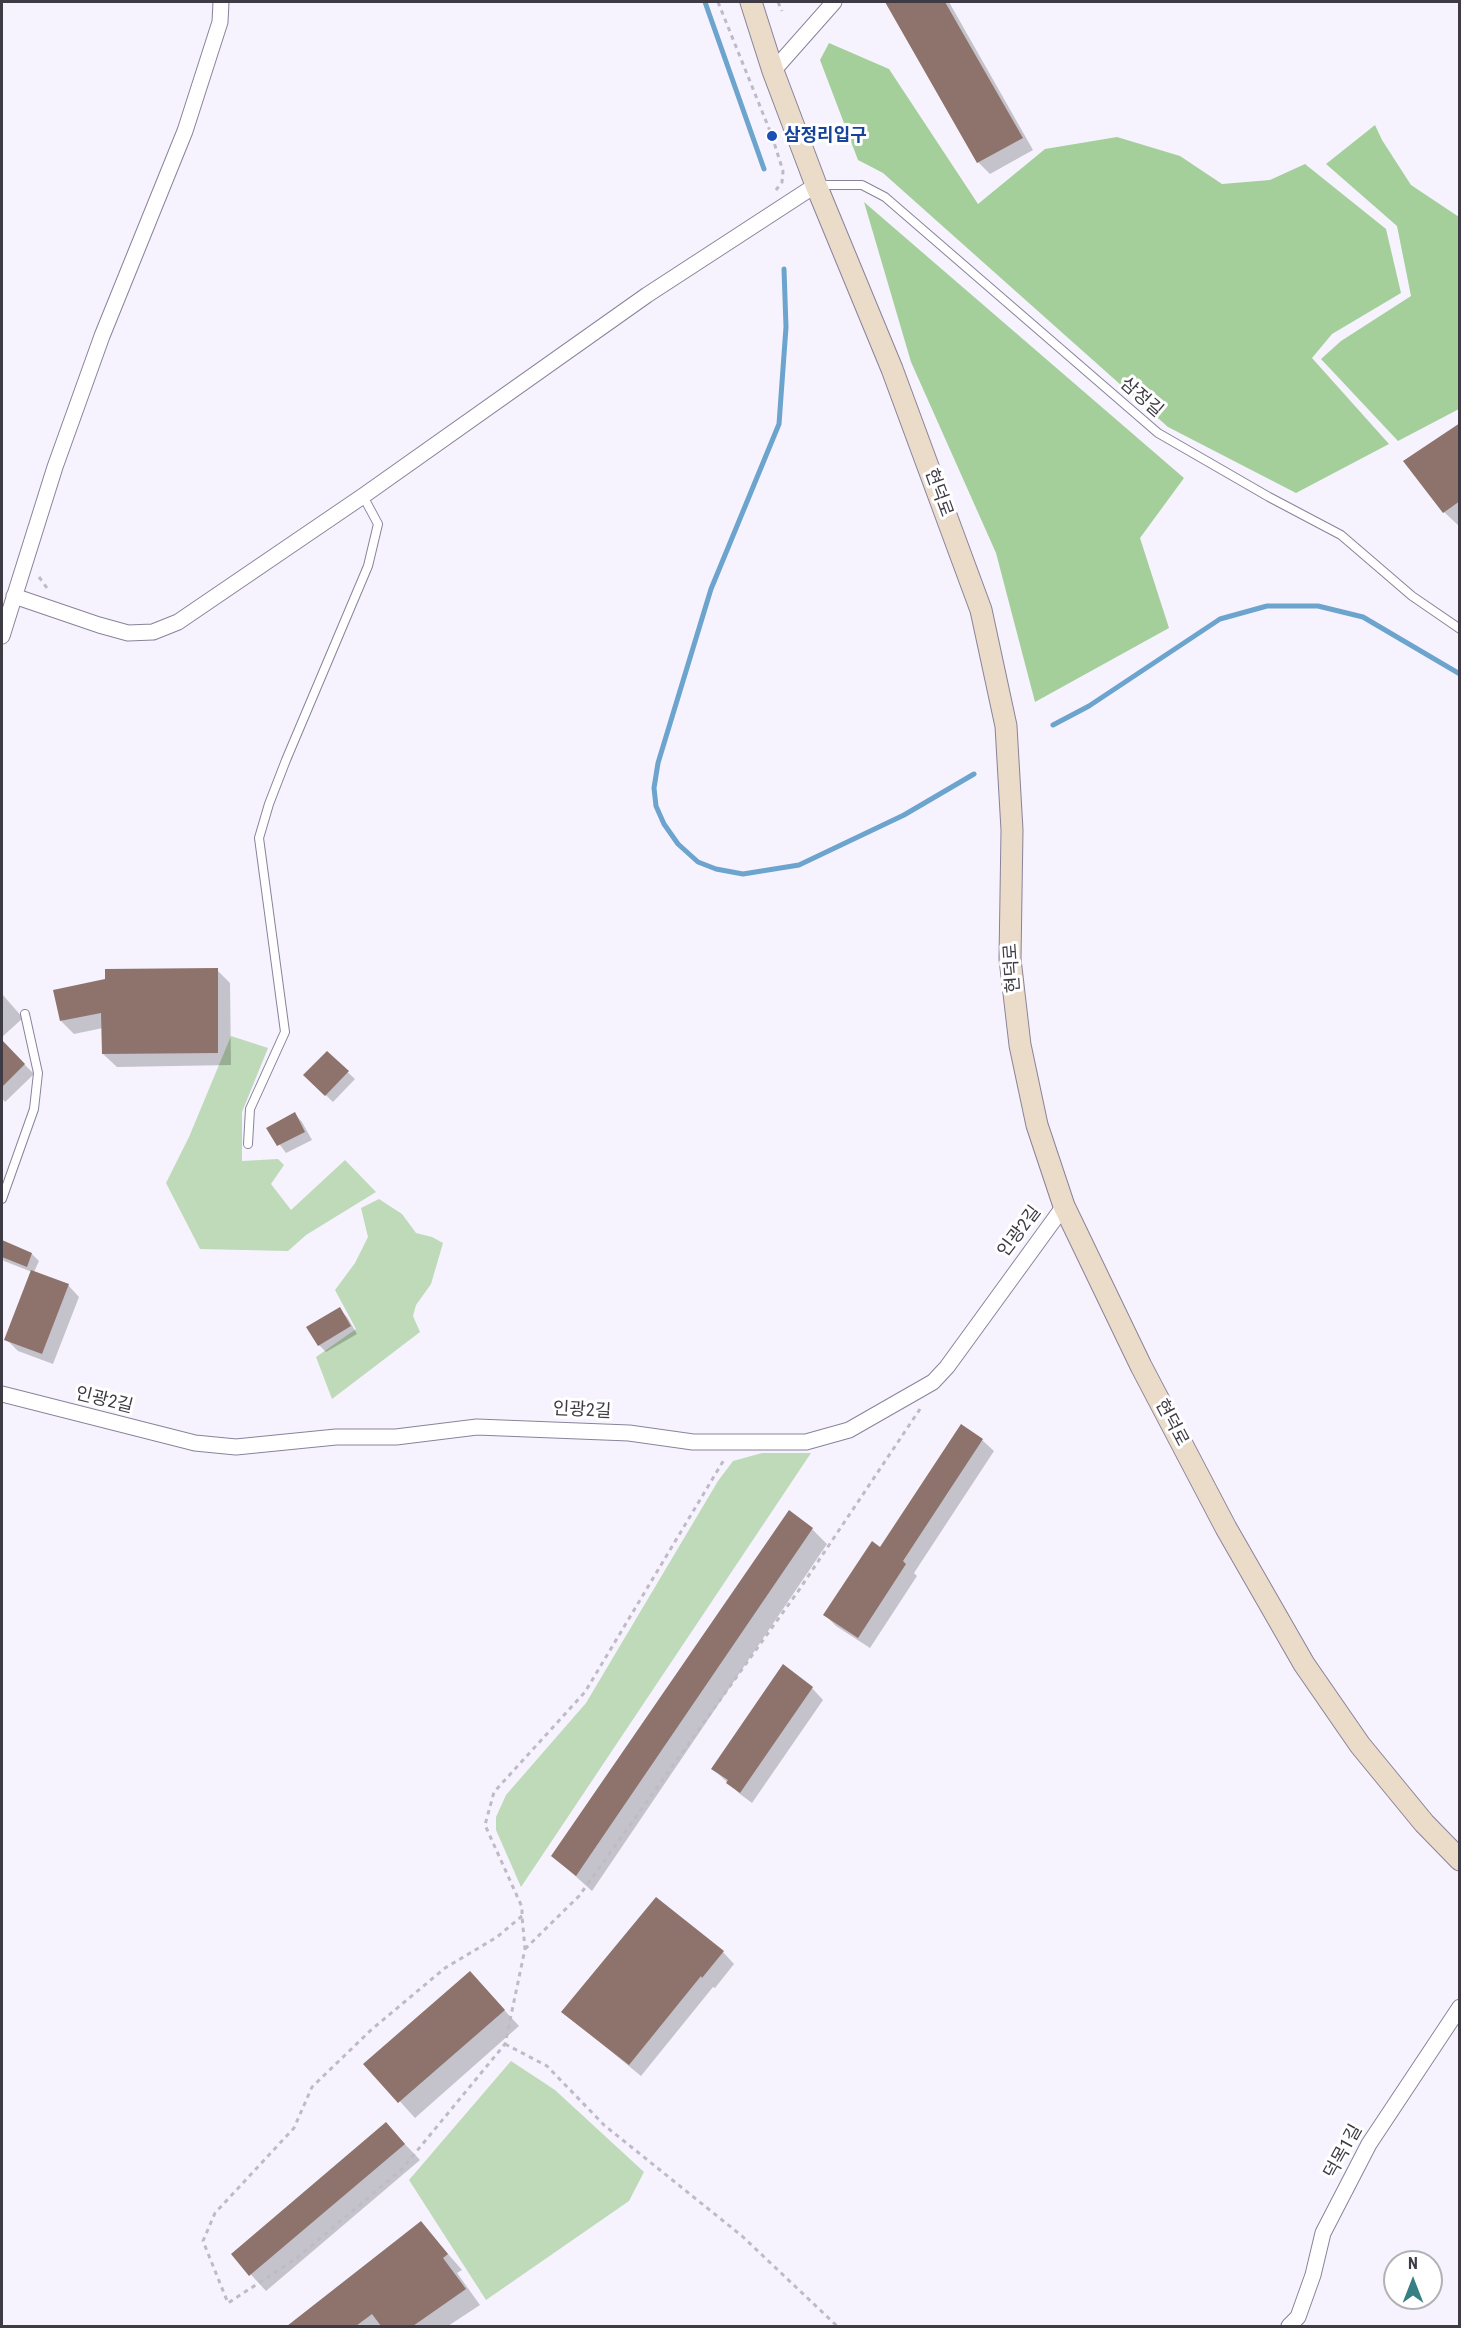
<!DOCTYPE html>
<meta charset="utf-8">
<style>
body{margin:0}
#map{position:relative;width:1461px;height:2328px;overflow:hidden;background:#f6f3fe;font-family:"Roboto Condensed",sans-serif}
canvas{display:block}
.frame{position:absolute;inset:0;border:3px solid #3e3b45;pointer-events:none}
.north{position:absolute;left:1383px;top:2250px;width:60px;height:60px;box-sizing:border-box;background:#fff;border:2px solid #b2b1b5;border-radius:50%;rotate:0deg;font-size:16px;font-weight:700;line-height:24px;text-align:center;color:#3e3b45}
.north::after{content:'';display:block;margin:auto;width:21px;height:27px;background:#367f84;clip-path:polygon(50% 0,100% 100%,50% 72%,0 100%)}
</style>
<div id="map">
<canvas width="1461" height="2328"></canvas>
<div class="frame"></div>
<div class="north">N</div>
</div>
<script>
const c = document.querySelector('canvas').getContext('2d');
c.lineJoin = 'round';
function fillPath(path, color) {
  c.fillStyle = color;
  c.fill(path, 'evenodd');
}
function toPath(rows) {
  const path = new Path2D();
  for (const r of rows) {
    path.moveTo(r[0], r[1]);
    for (let i = 2; i < r.length; i += 2) path.lineTo(r[i], r[i + 1]);
  }
  return path;
}
function trace(path, color, width, dash) {
  c.strokeStyle = color;
  c.lineWidth = width;
  c.lineCap = dash ? 'butt' : 'round';
  c.setLineDash(dash || []);
  c.stroke(path);
}
function write(font, color, halo, rows, align = 'center') {
  c.font = font + ' "Roboto Condensed","Noto Sans KR",sans-serif';
  c.lineWidth = 6;
  c.setLineDash([]);
  c.textBaseline = 'middle';
  c.strokeStyle = halo;
  c.fillStyle = color;
  for (const [text, x, y, turn = 0] of rows) {
    c.save();
    c.translate(x, y);
    c.rotate((+turn || 0) * Math.PI / 180);
    c.textAlign = isNaN(turn) ? turn : align;
    if (halo) c.strokeText(text, 0, 0);
    c.fillText(text, 0, 0);
    c.restore();
  }
}
const green = toPath([
 [231,1036,268,1048,242,1112,242,1161,278,1159,284,1165,271,1184,291,1210,345,1160,376,1192,306,1235,288,1251,200,1249,166,1183,189,1137],
 [379,1199,402,1214,416,1233,432,1237,443,1243,431,1284,416,1305,413,1316,420,1332,332,1399,316,1357,356,1329,335,1290,355,1263,368,1237,361,1208],
 [762,1453,811,1453,521,1887,496,1830,496,1817,506,1795,586,1703,718,1481,733,1461],
 [511,2061,555,2090,644,2172,629,2201,486,2300,409,2180]
]);
const forest = toPath([
 [829,43,889,69,978,204,1045,149,1117,137,1180,156,1222,184,1270,180,1305,164,1386,229,1401,293,1332,334,1312,358,1389,444,1296,493,1168,427,883,173,858,160,820,60],
 [1375,125,1382,140,1411,185,1459,217,1459,409,1398,441,1321,359,1341,341,1411,296,1397,226,1326,164],
 [864,202,1184,478,1140,538,1169,628,1035,702,996,553,911,362]
]);
const shadow = toPath([
 [886,2,949,2,1033,150,990,174,978,162],
 [1460,425,1460,527,1444,512],
 [217,970,230,983,231,1065,117,1067,103,1054,103,1028,74,1034,61,1021],
 [2,994,23,1018,2,1037],
 [2,1042,34,1074,5,1102,2,1098],
 [327,1053,355,1079,333,1102,305,1075],
 [295,1114,302,1122,312,1140,286,1153,268,1129],
 [2,1242,32,1254,39,1261,34,1272,68,1285,79,1297,53,1364,18,1351,6,1339,32,1272,4,1261,2,1258],
 [339,1309,347,1317,357,1334,326,1352,319,1345],
 [982,1440,994,1451,914,1573,917,1576,870,1648,836,1626,825,1615,881,1549],
 [812,1529,827,1544,592,1891,553,1856],
 [812,1688,823,1700,752,1803,740,1794,713,1769],
 [723,1952,734,1964,715,1988,713,1987,641,2076,563,2012],
 [470,1973,519,2026,415,2118,366,2064],
 [386,2124,420,2160,266,2291,233,2255],
 [421,2223,462,2270,457,2273,480,2305,448,2326,289,2326]
]);
const stream = toPath([
 [705,2,764,169],
 [784,269,786,327,779,424,711,589,658,763,654,788,656,806,664,824,678,844,698,862,716,869,743,874,799,865,904,815,974,774],
 [1053,725,1089,706,1220,619,1267,606,1318,606,1363,617,1460,674]
]);
const building = toPath([
 [885,2,945,2,1023,138,977,163],
 [1460,423,1460,501,1443,513,1403,461],
 [218,968,218,1053,102,1054,101,1013,60,1021,53,990,105,979,105,969],
 [2,1040,25,1064,2,1087],
 [327,1051,349,1071,325,1096,303,1075],
 [295,1112,305,1132,277,1146,266,1128],
 [2,1240,32,1253,27,1267,2,1257],
 [31,1270,69,1284,42,1354,4,1340],
 [340,1307,351,1326,318,1346,306,1327],
 [961,1424,983,1439,903,1561,906,1564,858,1638,823,1615,872,1541,880,1547],
 [789,1510,813,1528,576,1876,551,1856],
 [783,1664,813,1687,740,1793,726,1783,728,1780,711,1769],
 [656,1897,724,1951,702,1978,701,1976,629,2065,561,2012],
 [470,1971,505,2010,398,2103,363,2064],
 [386,2122,405,2144,249,2276,231,2254],
 [421,2221,448,2254,443,2258,466,2289,413,2326,381,2326,372,2314,356,2326,287,2326]
]);
const path = toPath([
 [718,2,772,136,783,171,782,182,776,190],
 [778,2,782,11],
 [39,577,47,588],
 [522,1916,497,1937,445,1968,371,2030,312,2087,294,2128,215,2213,203,2241,228,2303,297,2258,402,2169,505,2044,525,1949,522,1916,522,1907,485,1825,494,1792,585,1692,725,1458],
 [525,1949,579,1896,799,1590,920,1409],
 [505,2044,547,2066,604,2125,742,2236,837,2326]
]);
const service = toPath([
 [818,185,862,185,885,197,1158,433,1269,497,1341,535,1412,596,1460,629],
 [248,1144,250,1109,285,1032,259,838,269,804,286,760,368,566,378,524,363,496],
 [2,1199,34,1109,38,1073,25,1014]
]);
const minor = toPath([
 [773,71,834,2],
 [14,596,99,625,128,633,153,632,178,622,363,496,647,295,816,185],
 [2,636,55,467,102,336,185,131,220,22,221,2],
 [2,1394,195,1443,236,1447,336,1437,396,1437,477,1427,629,1433,693,1442,806,1442,849,1430,933,1382,947,1367,1064,1206],
 [1289,2326,1298,2317,1313,2275,1323,2233,1369,2144,1460,2007]
]);
const secondary = toPath([
 [751,2,773,71,816,185,892,369,981,610,1006,726,1012,830,1010,959,1020,1045,1037,1125,1064,1206,1141,1366,1226,1528,1304,1664,1360,1745,1424,1823,1460,1860]
]);
const markers = [
 [772,136,6,"#1a4fb4"]
];
const transitNames = [
 ["삼정리입구",784,136]
];
const streetNames = [
 ["삼정길",1141,398,41],
 ["현덕로",938,493,70],
 ["현덕로",1013,968,-94],
 ["인광2길",1020,1232,-53],
 ["인광2길",104,1401,14],
 ["인광2길",582,1411,3],
 ["현덕로",1171,1423,62],
 ["덕목1길",1344,2152,-61]
];
fillPath(green, '#bedab8');
fillPath(forest, '#a4cf9b');
fillPath(shadow, '#0003');
trace(stream, '#6ca4cd', 5);
fillPath(building, '#8d736b');
trace(service, '#89839a', 10);
trace(minor, '#89839a', 17);
trace(secondary, '#89839a', 23);
trace(path, '#bebbc6', 3, [4.5, 4.5]);
trace(service, '#fff', 8);
trace(minor, '#fff', 15);
trace(secondary, '#ebdbc9', 21);
for (const [x, y, r, color] of markers) {
  const dot = new Path2D();
  dot.arc(x, y, r, 0, 2 * Math.PI);
  c.fillStyle = color;
  c.fill(dot);
  trace(dot, '#fff', 2);
}
write('bold 18px', '#164399', '#fff', transitNames, 'left');
write('18px', '#3e3b45', '#fff', streetNames);
</script>
